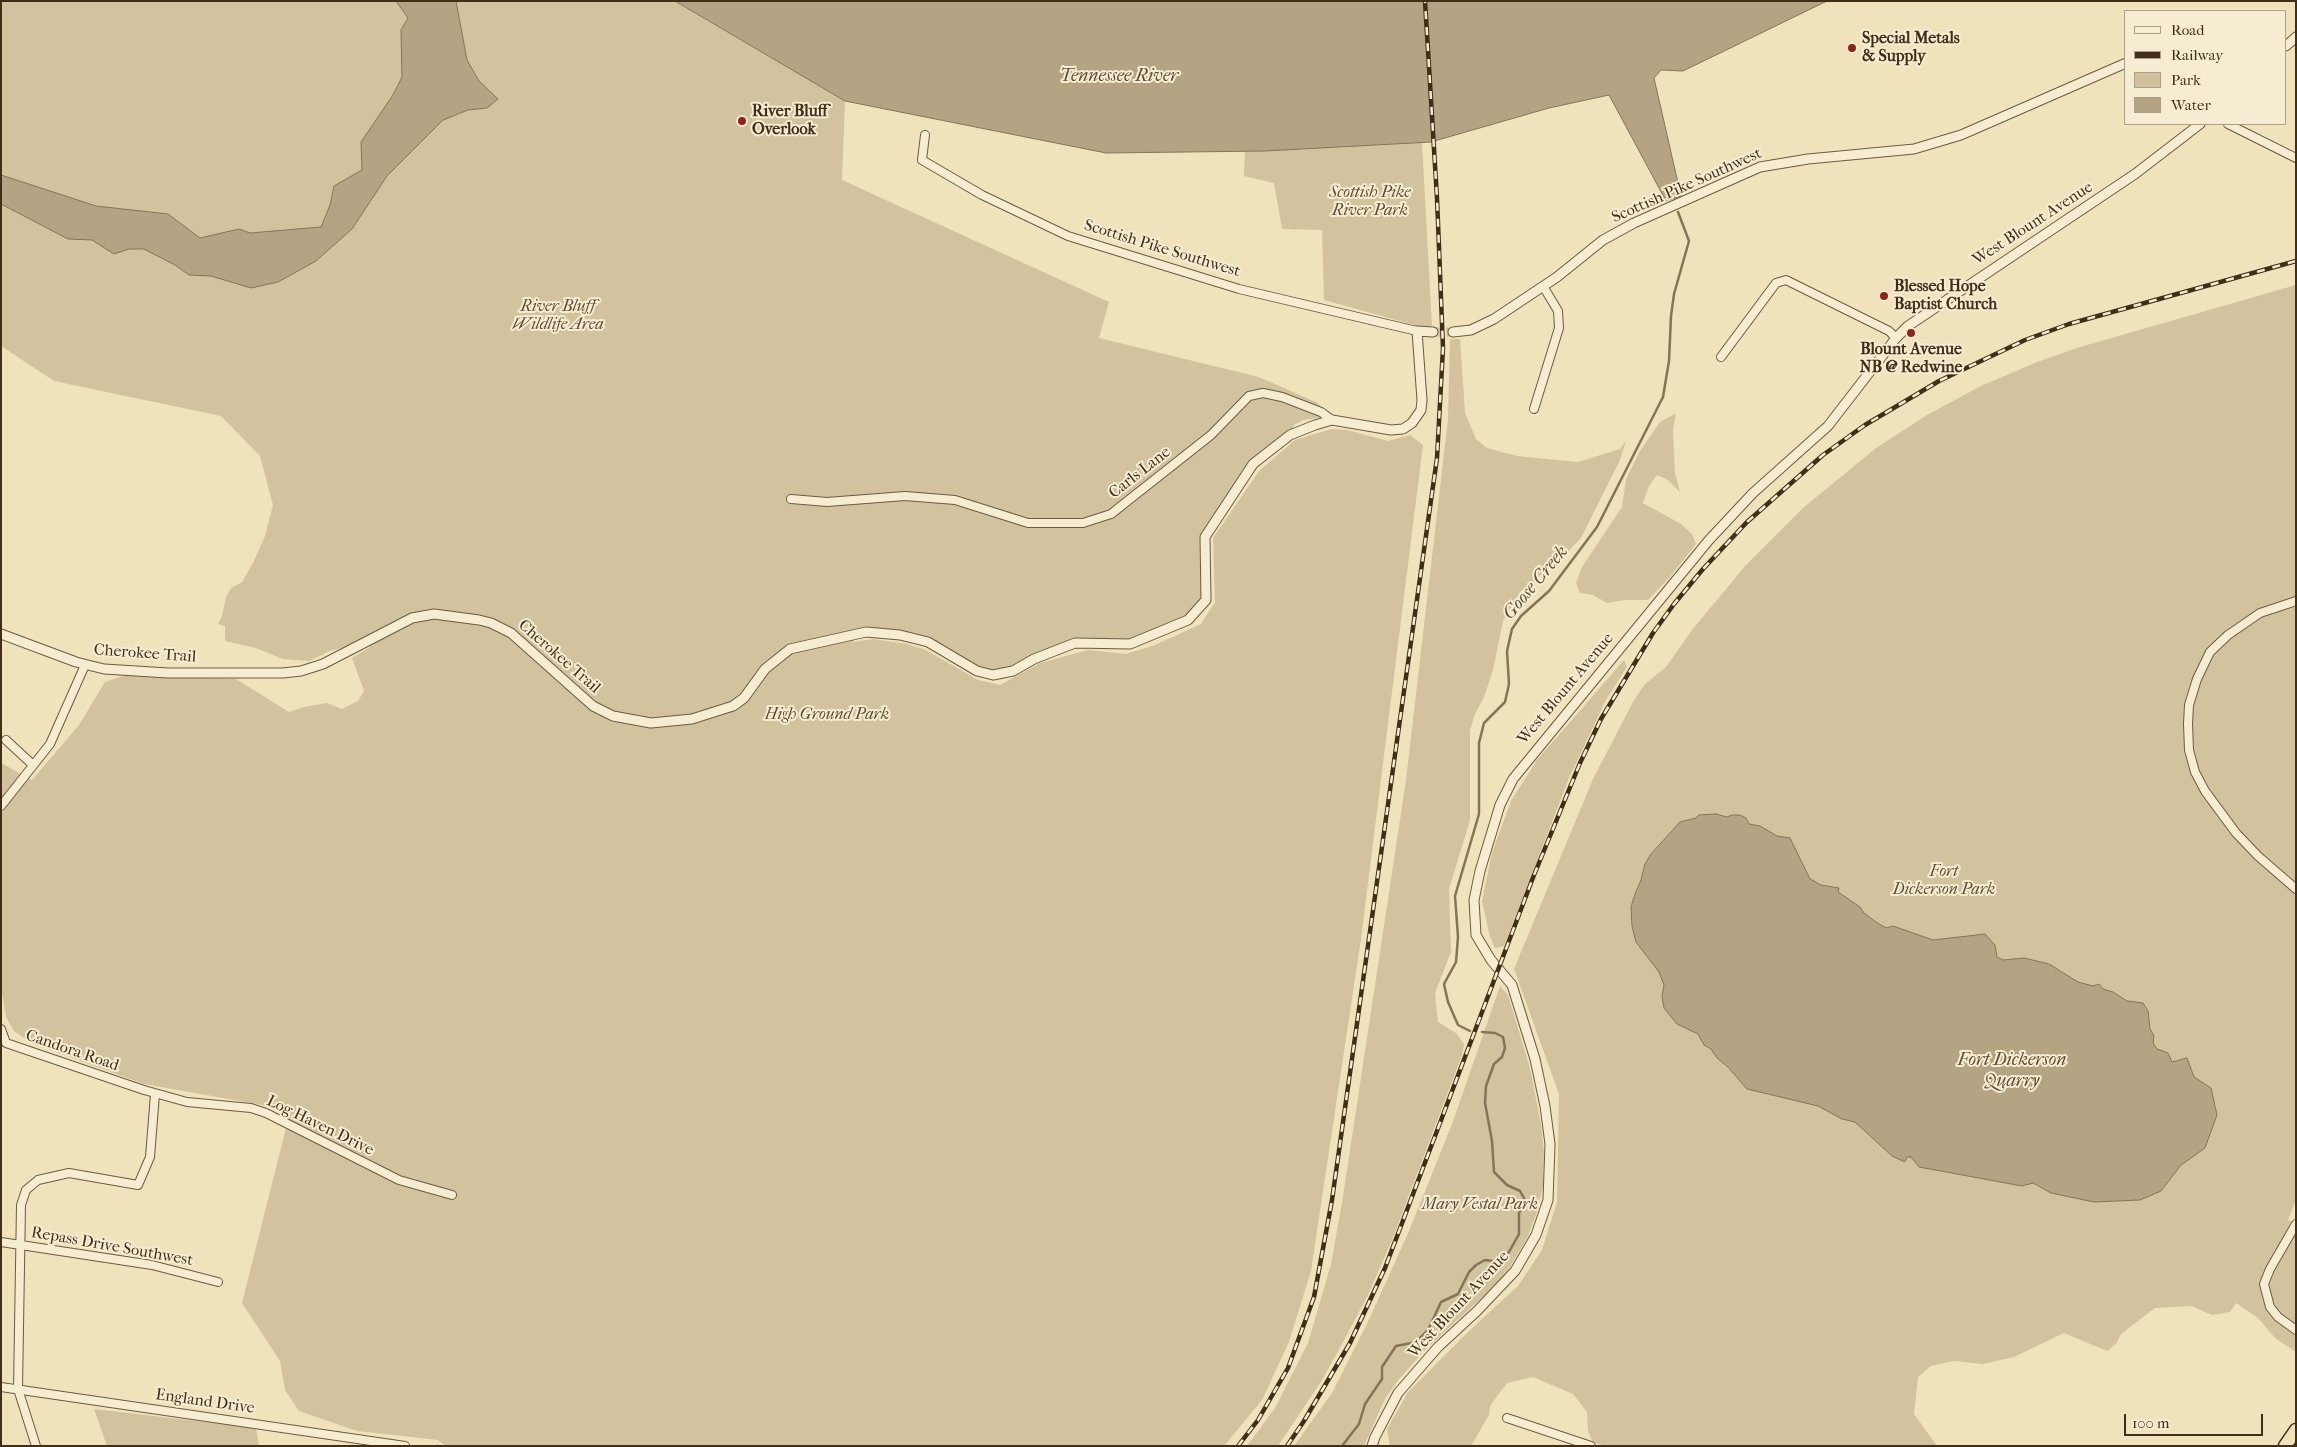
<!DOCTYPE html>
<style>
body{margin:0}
#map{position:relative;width:2297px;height:1447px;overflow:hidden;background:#f0e2ba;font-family:"IM FELL French Canon",serif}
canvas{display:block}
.frame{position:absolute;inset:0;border:2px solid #412d18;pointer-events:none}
.legend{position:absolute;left:2124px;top:10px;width:162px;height:115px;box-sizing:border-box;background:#f5ecd2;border:1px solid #ada088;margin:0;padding:6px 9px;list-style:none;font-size:15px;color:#412d18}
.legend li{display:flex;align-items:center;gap:10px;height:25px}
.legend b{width:25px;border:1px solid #ada088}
.scale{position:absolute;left:2124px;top:1414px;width:139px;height:22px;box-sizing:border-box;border:2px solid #412d18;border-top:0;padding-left:6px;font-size:15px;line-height:18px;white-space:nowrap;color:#412d18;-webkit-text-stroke:4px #f5ecd2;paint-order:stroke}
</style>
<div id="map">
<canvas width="2297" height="1447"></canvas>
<div class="frame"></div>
<ul class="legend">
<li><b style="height:6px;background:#f5ecd2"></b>Road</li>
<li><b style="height:6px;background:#412d18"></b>Railway</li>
<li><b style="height:14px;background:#d2c39e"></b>Park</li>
<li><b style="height:14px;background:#b4a483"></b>Water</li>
</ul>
<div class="scale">100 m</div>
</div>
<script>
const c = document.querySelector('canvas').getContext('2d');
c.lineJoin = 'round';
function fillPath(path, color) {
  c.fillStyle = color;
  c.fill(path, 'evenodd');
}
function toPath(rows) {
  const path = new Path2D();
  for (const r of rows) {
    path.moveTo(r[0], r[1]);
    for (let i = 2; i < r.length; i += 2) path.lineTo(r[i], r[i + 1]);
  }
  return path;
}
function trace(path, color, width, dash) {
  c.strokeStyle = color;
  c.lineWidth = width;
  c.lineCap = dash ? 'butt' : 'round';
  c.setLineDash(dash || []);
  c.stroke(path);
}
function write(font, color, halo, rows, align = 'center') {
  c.font = font + ' "IM FELL French Canon",serif';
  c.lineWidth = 4;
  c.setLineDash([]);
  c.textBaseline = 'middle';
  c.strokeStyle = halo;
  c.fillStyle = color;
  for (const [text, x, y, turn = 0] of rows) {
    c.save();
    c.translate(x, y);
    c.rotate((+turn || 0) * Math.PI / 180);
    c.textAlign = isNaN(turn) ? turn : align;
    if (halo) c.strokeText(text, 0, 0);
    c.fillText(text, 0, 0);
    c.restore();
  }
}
const green = toPath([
 [1,1,675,1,845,101,842,180,1109,302,1099,338,1259,377,1318,403,1326,413,1324,417,1303,420,1294,425,1290,435,1264,456,1206,536,1206,600,1196,614,1130,644,1075,643,993,675,928,642,900,635,850,637,855,642,873,639,907,644,926,650,978,680,1000,685,1040,663,1088,650,1126,654,1155,645,1201,624,1215,602,1213,538,1259,471,1295,440,1331,429,1347,430,1388,441,1410,435,1423,445,1361,939,1311,1271,1289,1342,1262,1400,1224,1446,446,1446,438,1440,357,1431,299,1411,285,1390,280,1361,242,1303,289,1116,274,1107,144,1084,31,1043,14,1031,6,1017,1,987,1,763,32,780,79,725,105,682,126,675,236,679,289,712,304,707,327,703,342,709,358,701,364,691,352,658,370,647,366,642,330,651,309,661,283,659,256,648,225,641,225,626,218,624,222,616,226,597,231,588,242,582,253,563,265,536,273,505,260,456,221,416,54,381,1,346],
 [1422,142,1432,328,1418,326,1324,300,1322,230,1282,229,1274,183,1244,176,1245,151],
 [2296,285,2296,1200,2288,1220,2296,1225,2296,1352,2275,1338,2258,1318,2236,1303,2230,1312,2212,1315,2192,1306,2155,1308,2121,1334,2116,1344,2107,1351,2064,1333,2014,1357,1983,1364,1954,1361,1931,1366,1918,1377,1914,1414,1937,1446,1605,1446,1593,1442,1588,1431,1587,1412,1573,1394,1533,1377,1507,1383,1490,1406,1489,1415,1471,1446,1390,1446,1387,1429,1408,1392,1472,1328,1518,1286,1542,1250,1557,1202,1559,1094,1514,969,1593,779,1634,700,1645,684,1666,667,1692,630,1746,565,1803,508,1876,448,1927,415,1981,386,2037,362,2080,347],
 [1450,339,1460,339,1465,413,1476,439,1487,448,1517,456,1578,462,1620,449,1626,441,1620,460,1581,538,1562,558,1520,592,1503,621,1493,670,1484,697,1475,714,1470,730,1470,820,1449,889,1451,952,1435,993,1438,1022,1456,1033,1464,1044,1462,1055,1392,1240,1368,1295,1341,1346,1322,1380,1278,1446,1247,1446,1275,1408,1308,1343,1331,1264,1342,1203,1406,780,1448,419],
 [1676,413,1673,431,1675,473,1680,492,1668,480,1657,475,1649,486,1643,503,1681,524,1692,534,1696,544,1669,578,1648,600,1625,600,1607,603,1593,595,1580,593,1576,583,1582,567,1622,507,1626,479,1640,451,1660,422],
 [1624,660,1627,667,1606,700,1569,778,1504,946,1495,948,1490,937,1482,901,1492,853,1511,801,1537,760],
 [1500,986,1508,995,1530,1068,1541,1125,1544,1153,1543,1186,1536,1215,1527,1238,1504,1277,1426,1349,1399,1379,1385,1399,1364,1446,1294,1446,1332,1393,1367,1324,1409,1231,1452,1124],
 [94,1409,256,1428,259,1446,107,1446]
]);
const water = toPath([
 [396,1,456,1,467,60,479,81,498,99,487,108,468,110,443,120,387,176,352,229,316,261,278,282,251,288,211,276,189,275,175,265,144,249,129,249,114,254,92,240,68,239,1,204,1,175,96,206,168,214,200,238,239,229,250,233,321,227,330,205,334,186,362,170,361,142,393,95,402,77,401,30,408,18,396,1],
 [675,1,1827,1,1683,71,1661,70,1654,78,1681,196,1666,201,1609,95,1549,108,1431,142,1264,151,1106,153,845,101,675,1],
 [1716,814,1727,817,1732,815,1740,815,1746,818,1749,824,1760,826,1777,836,1790,838,1810,879,1821,885,1839,888,1838,892,1860,907,1864,913,1876,922,1886,928,1893,926,1933,940,1985,934,1995,945,1997,957,2003,960,2024,958,2049,964,2078,982,2093,986,2099,984,2103,989,2113,992,2127,1001,2143,1003,2148,1011,2150,1029,2154,1036,2153,1043,2157,1049,2168,1053,2172,1062,2187,1058,2194,1077,2211,1088,2217,1115,2205,1148,2181,1165,2161,1191,2140,1200,2094,1202,2051,1193,2033,1183,2022,1186,1919,1167,1911,1157,1907,1157,1905,1162,1892,1156,1855,1122,1842,1119,1818,1106,1747,1089,1728,1067,1717,1058,1711,1049,1704,1045,1698,1034,1677,1024,1664,1008,1662,996,1664,985,1659,972,1636,942,1632,926,1631,907,1635,894,1641,880,1645,864,1651,854,1680,822,1696,818,1699,815,1716,814]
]);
const stream = toPath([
 [1470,1031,1458,1025,1448,1002,1444,984,1456,962,1458,937,1455,896,1479,814,1479,743,1484,723,1505,702,1509,684,1507,651,1512,629,1521,616,1549,591,1597,527,1663,397,1669,361,1671,316,1674,294,1689,241,1678,212],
 [1482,1032,1495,1033,1503,1037,1505,1048,1502,1057,1494,1064,1486,1086,1485,1103,1492,1141,1494,1172,1507,1185,1520,1191,1525,1200,1519,1213,1519,1234,1509,1252,1503,1256],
 [1342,1446,1359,1424,1365,1404,1382,1379,1382,1367,1396,1346,1416,1342,1428,1330,1441,1302,1458,1294,1469,1272,1476,1265,1485,1260,1493,1261]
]);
const tertiaryTunnel = toPath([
 [1433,332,1453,332]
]);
const minor = toPath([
 [2228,124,2296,158],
 [925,135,922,160,982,195,1068,236,1239,289,1417,331],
 [1721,357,1776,283,1786,280,1889,331,1896,338],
 [1534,409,1559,328,1558,311,1543,286],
 [791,499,827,502,905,496,955,500,1028,523,1083,523,1111,514,1211,435,1249,396,1263,393,1282,397,1321,412,1332,420],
 [2296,601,2260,613,2228,635,2210,652,2197,679,2189,705,2188,724,2189,750,2195,772,2205,791,2236,833,2258,856,2296,889],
 [6,740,33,765],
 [1,806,50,744,85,665],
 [1,1029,6,1043,144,1090,187,1102,251,1108,266,1113,399,1180,452,1195],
 [2296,1224,2270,1269,2264,1284,2270,1307,2278,1317,2296,1330],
 [1,1242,152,1265,218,1282],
 [1,1387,405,1446],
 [1507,1418,1591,1446],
 [36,1446,18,1389,21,1205,26,1190,38,1180,69,1173,138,1185,150,1157,155,1094]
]);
const tertiary = toPath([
 [2286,46,2296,37],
 [1453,332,1471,330,1494,319,1557,277,1603,240,1634,223,1760,167,1808,159,1914,149,1961,135,2126,63],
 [1,634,76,662,104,669,168,673,283,673,301,671,323,664,412,618,434,614,479,620,491,623,511,633,593,706,613,716,651,723,692,719,733,706,744,698,765,669,790,649,866,632,900,635,928,642,977,671,993,675,1013,671,1034,659,1075,643,1130,644,1188,620,1206,600,1205,537,1253,464,1290,435,1315,425,1332,420,1391,430,1403,429,1412,423,1421,410,1422,400,1417,331,1433,332],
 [1372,1446,1375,1437,1398,1393,1438,1347,1477,1311,1515,1271,1536,1235,1548,1200,1550,1144,1545,1106,1535,1059,1512,985,1491,960,1476,935,1474,900,1480,871,1500,805,1513,779,1709,540,1753,493,1828,426,1896,338,1908,326,2135,174,2200,124]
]);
const trunk = toPath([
 [2285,1446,2296,1430]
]);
const rail = toPath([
 [1238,1446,1258,1420,1288,1368,1314,1297,1332,1200,1437,458,1443,348,1437,198,1425,1],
 [1287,1446,1304,1421,1350,1343,1385,1268,1534,875,1580,763,1601,719,1653,633,1674,604,1703,569,1747,522,1823,455,1865,425,1939,381,2025,340,2069,324,2296,261]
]);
const markers = [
 [1852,48,5,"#8f2418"],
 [742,121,5,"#8f2418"],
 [1884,296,5,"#8f2418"],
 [1911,333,5,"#8f2418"]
];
const poiNames = [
 ["Special Metals",1862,39],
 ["& Supply",1862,57],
 ["River Bluff",752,112],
 ["Overlook",752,130],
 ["Blessed Hope",1894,287],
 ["Baptist Church",1894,305],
 ["Blount Avenue",1911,350,"center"],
 ["NB @ Redwine",1911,368,"center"]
];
const streetNames = [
 ["Scottish Pike Southwest",1687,186,-24],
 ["West Blount Avenue",2033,224,-33],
 ["Scottish Pike Southwest",1162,249,17],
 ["Carls Lane",1140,473,-38],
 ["Cherokee Trail",145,654,4],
 ["Cherokee Trail",559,657,41],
 ["West Blount Avenue",1566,689,-50],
 ["Candora Road",72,1051,19],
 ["Log Haven Drive",320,1126,26],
 ["Repass Drive Southwest",112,1247,10],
 ["West Blount Avenue",1459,1305,-47],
 ["England Drive",205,1402,8]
];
const parkNames = [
 ["Scottish Pike",1370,193],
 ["River Park",1370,211],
 ["River Bluff",558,307],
 ["Wildlife Area",558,325],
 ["High Ground Park",827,715],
 ["Fort",1944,872],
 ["Dickerson Park",1944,890],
 ["Mary Vestal Park",1480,1205]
];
const waterNames = [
 ["Tennessee River",1119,77],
 ["Goose Creek",1536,583,-50],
 ["Fort Dickerson",2012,1061],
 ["Quarry",2012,1082]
];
fillPath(green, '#d2c39e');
fillPath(water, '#b4a483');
trace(water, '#867458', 1);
trace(stream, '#867458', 2.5);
trace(tertiaryTunnel, '#cdbe9a', 9, [9, 4.5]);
trace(minor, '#6d5a40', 10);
trace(tertiary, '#6d5a40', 11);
trace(trunk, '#412d18', 15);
trace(minor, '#f5ecd2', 8);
trace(tertiary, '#f5ecd2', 9);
trace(trunk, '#f0e2ba', 12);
trace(rail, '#412d18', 4.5);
trace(rail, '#f5ecd2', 2.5, [8]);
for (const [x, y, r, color] of markers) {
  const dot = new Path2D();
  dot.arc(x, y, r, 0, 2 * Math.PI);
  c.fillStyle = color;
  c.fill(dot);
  trace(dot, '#f5ecd2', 2);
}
write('bold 16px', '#412d18', '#f5ecd2', poiNames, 'left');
write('16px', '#412d18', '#f5ecd2', streetNames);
write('italic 16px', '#5e4b33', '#f5ecd2', parkNames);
write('italic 18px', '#5e4b33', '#f5ecd2', waterNames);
</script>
